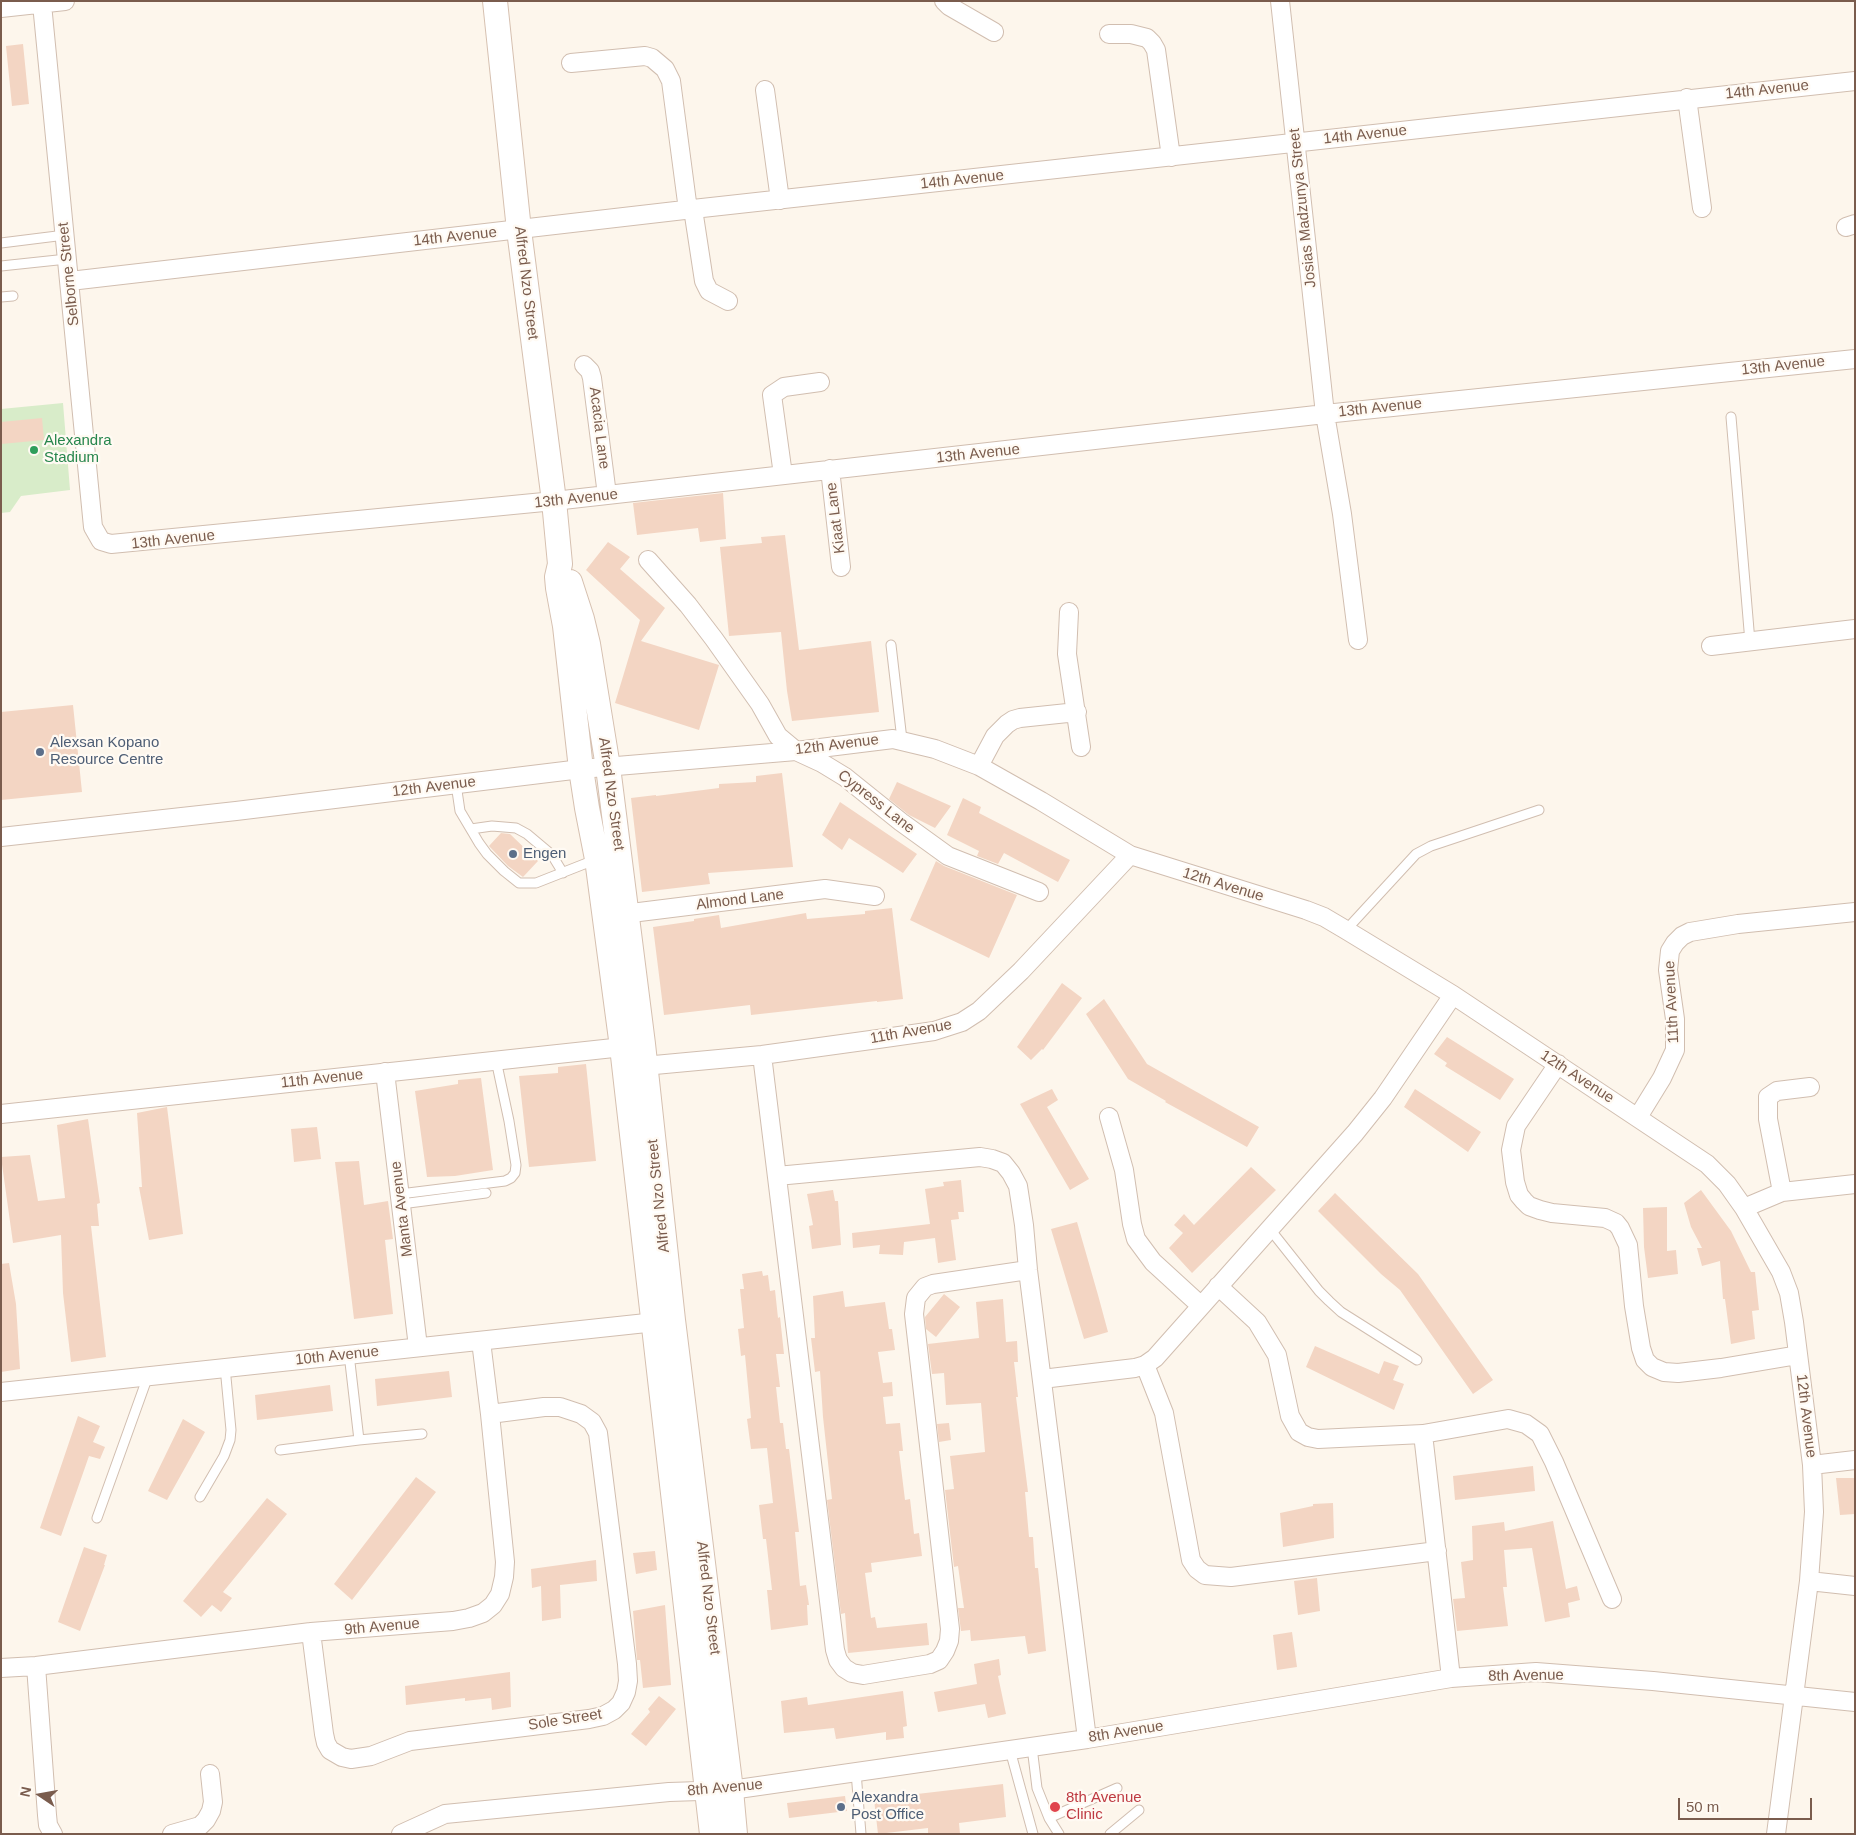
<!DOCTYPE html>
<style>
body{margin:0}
#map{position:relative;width:1856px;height:1835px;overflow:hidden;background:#fdf6ec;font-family:Helvetica,sans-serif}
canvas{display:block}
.frame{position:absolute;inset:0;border:2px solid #7a5c4d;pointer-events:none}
.north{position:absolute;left:15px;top:1770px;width:50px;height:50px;-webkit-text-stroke:4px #fffaf3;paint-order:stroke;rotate:282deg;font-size:14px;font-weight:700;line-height:20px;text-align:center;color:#7a5c4d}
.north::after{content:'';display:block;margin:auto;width:18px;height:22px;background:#7a5c4d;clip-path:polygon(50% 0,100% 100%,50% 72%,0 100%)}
.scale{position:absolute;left:1678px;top:1798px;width:134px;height:22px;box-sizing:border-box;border:2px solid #7a5c4d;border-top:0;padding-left:6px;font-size:15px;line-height:18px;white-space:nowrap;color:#7a5c4d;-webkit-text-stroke:4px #fffaf3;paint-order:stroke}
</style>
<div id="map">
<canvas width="1856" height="1835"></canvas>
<div class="frame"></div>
<div class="north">N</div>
<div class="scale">50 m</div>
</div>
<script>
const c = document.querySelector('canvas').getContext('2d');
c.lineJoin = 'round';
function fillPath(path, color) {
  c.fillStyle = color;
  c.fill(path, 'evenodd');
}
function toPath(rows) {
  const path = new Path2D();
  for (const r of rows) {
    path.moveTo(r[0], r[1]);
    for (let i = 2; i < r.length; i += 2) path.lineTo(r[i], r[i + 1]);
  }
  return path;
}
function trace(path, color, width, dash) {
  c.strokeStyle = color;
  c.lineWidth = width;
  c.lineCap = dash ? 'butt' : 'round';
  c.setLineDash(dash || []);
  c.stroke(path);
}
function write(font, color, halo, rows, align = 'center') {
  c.font = font + ' Helvetica,sans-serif';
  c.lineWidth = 4.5;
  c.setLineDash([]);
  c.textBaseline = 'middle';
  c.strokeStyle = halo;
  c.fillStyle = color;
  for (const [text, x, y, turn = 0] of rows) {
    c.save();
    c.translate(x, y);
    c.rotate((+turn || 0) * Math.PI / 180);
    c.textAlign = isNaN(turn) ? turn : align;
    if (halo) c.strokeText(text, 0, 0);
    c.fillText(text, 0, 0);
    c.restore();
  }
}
const green = toPath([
 [63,403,70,490,21,496,10,512,1,513,1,409]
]);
const building = toPath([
 [23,44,29,104,12,106,6,46],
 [42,418,44,440,1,444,1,422],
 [723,493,726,539,700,542,698,528,637,535,633,503],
 [785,535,799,650,871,641,879,712,792,721,787,691,781,632,729,636,720,547,762,543,761,537],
 [608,542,630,557,620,569,665,608,641,641,719,665,699,730,615,703,640,620,586,570],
 [73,705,82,792,1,800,1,712],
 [782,773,793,867,708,873,710,884,642,892,631,798,656,795,656,796,719,788,719,784,756,782,756,776],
 [897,782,951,806,935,828,909,815,889,799],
 [963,798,981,807,979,813,1070,860,1058,882,1004,853,998,864,977,856,979,851,947,835],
 [840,802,917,854,903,873,849,838,842,850,822,835],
 [501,833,510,834,538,861,523,877,508,866,489,846],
 [936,861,944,866,1017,895,989,958,910,920],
 [892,908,903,999,877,1002,877,1001,751,1015,750,1005,664,1015,653,927,694,921,694,919,719,915,721,928,806,913,807,919,865,914,865,911],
 [1062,983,1082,998,1043,1050,1042,1049,1031,1060,1017,1047],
 [1104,999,1147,1064,1259,1127,1247,1147,1165,1102,1166,1101,1128,1079,1086,1014],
 [1447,1037,1514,1079,1500,1100,1445,1066,1447,1063,1434,1054],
 [586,1064,596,1161,529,1167,519,1076,558,1073,558,1067],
 [481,1078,493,1170,455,1176,427,1177,415,1091,458,1084,458,1080],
 [1052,1089,1058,1100,1047,1107,1089,1179,1070,1190,1020,1104],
 [1415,1089,1481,1132,1468,1152,1404,1107],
 [167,1107,183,1234,149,1240,139,1187,142,1187,137,1113],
 [88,1119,100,1203,97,1204,99,1226,91,1226,106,1357,71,1362,63,1293,61,1235,13,1243,1,1157,30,1155,38,1201,65,1198,57,1125],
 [317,1127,321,1159,294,1162,291,1129],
 [359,1161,364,1205,388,1201,393,1239,385,1240,393,1314,354,1319,335,1162],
 [1251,1167,1276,1190,1192,1273,1169,1248,1183,1233,1174,1225,1184,1214,1194,1225],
 [961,1180,964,1212,958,1212,959,1219,951,1220,956,1260,938,1263,935,1238,904,1242,903,1255,879,1254,880,1245,853,1248,852,1233,930,1224,925,1189,944,1186,943,1182],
 [833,1190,835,1201,838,1201,841,1245,812,1249,809,1226,813,1225,807,1194],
 [1701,1190,1731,1231,1751,1272,1755,1272,1759,1310,1752,1311,1755,1339,1731,1344,1725,1299,1723,1299,1720,1261,1702,1266,1697,1248,1702,1248,1691,1227,1684,1203],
 [1335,1193,1418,1274,1493,1380,1473,1394,1400,1290,1381,1274,1318,1211],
 [1667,1207,1667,1251,1676,1250,1678,1274,1648,1278,1644,1247,1643,1208],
 [1077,1222,1098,1295,1108,1332,1084,1339,1051,1229],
 [9,1263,16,1304,20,1369,1,1372,1,1264],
 [762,1271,763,1276,768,1275,770,1291,775,1290,778,1318,780,1317,784,1354,776,1354,780,1387,776,1387,780,1423,783,1423,786,1449,789,1449,799,1532,795,1532,800,1586,806,1585,809,1605,807,1605,808,1625,771,1630,767,1590,772,1590,766,1539,763,1539,759,1505,773,1503,767,1448,751,1449,747,1419,751,1418,745,1355,741,1356,738,1329,744,1328,740,1289,744,1289,742,1274],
 [843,1291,845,1307,885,1302,889,1329,892,1329,895,1350,878,1352,883,1383,892,1382,893,1396,883,1397,886,1424,900,1423,903,1451,899,1451,905,1500,910,1499,914,1534,919,1533,922,1556,871,1563,872,1572,865,1573,871,1618,875,1617,877,1628,927,1623,929,1645,848,1653,845,1613,841,1614,827,1500,832,1499,823,1417,820,1371,815,1372,811,1338,815,1338,813,1296],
 [944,1294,960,1307,936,1337,926,1329,925,1317],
 [1003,1299,1006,1342,1017,1341,1018,1362,1014,1362,1018,1397,1016,1397,1028,1492,1025,1492,1029,1537,1033,1537,1035,1568,1038,1568,1046,1651,1028,1654,1025,1636,971,1641,970,1630,961,1631,958,1608,964,1608,958,1566,954,1567,945,1490,954,1489,950,1456,985,1452,981,1403,946,1405,944,1373,932,1374,928,1344,979,1338,976,1302],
 [1315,1346,1379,1374,1384,1361,1399,1366,1393,1380,1404,1384,1394,1410,1306,1367],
 [449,1371,452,1397,377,1406,375,1379],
 [330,1385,333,1411,257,1420,255,1395],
 [78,1416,100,1426,93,1442,105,1447,100,1459,89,1456,61,1536,40,1528],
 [183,1419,205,1432,167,1500,148,1491],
 [949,1423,951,1440,939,1442,937,1424],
 [1533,1466,1535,1491,1455,1500,1453,1476],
 [416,1477,436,1492,352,1600,334,1584],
 [1836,1478,1855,1478,1855,1514,1840,1515],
 [267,1498,287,1514,223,1592,232,1598,221,1612,212,1605,201,1617,183,1601],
 [1333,1503,1334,1538,1283,1547,1280,1513,1313,1506,1313,1504],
 [1553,1521,1566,1589,1577,1586,1580,1600,1568,1603,1570,1617,1545,1622,1532,1548,1504,1550,1507,1587,1503,1587,1508,1626,1457,1631,1453,1599,1465,1598,1461,1562,1473,1560,1472,1526,1504,1522,1505,1531],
 [84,1547,107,1555,104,1565,105,1565,80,1631,58,1622],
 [655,1551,657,1570,636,1574,633,1553],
 [596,1560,597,1581,560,1585,561,1618,542,1621,541,1586,532,1588,531,1569],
 [1317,1578,1320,1611,1298,1615,1294,1581],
 [665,1605,671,1685,643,1688,640,1660,637,1660,633,1611],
 [1292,1632,1297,1667,1277,1670,1273,1635],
 [999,1659,1001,1675,998,1676,1006,1714,988,1718,985,1704,938,1712,934,1692,977,1684,974,1664],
 [510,1672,511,1707,492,1710,491,1698,465,1701,465,1698,406,1705,405,1686],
 [903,1691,907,1726,903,1727,904,1738,886,1740,886,1732,836,1739,834,1728,784,1733,781,1701,807,1697,808,1705],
 [659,1696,676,1709,646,1746,631,1734,650,1712,648,1709],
 [1003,1784,1006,1817,959,1823,960,1834,928,1834,928,1828,878,1834,874,1799],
 [845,1796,847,1811,789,1818,787,1803]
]);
const lane = toPath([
 [1,243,65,235],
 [1,266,67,259],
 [1,297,13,296],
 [1731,417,1750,642],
 [891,645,902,740],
 [456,784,460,811,479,843,487,854,504,871,519,883,536,883,597,859],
 [471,829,492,826,516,828,527,834,552,855,563,873],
 [1346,930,1416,854,1431,846,1539,810],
 [400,1194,505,1181,511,1178,515,1173,516,1165,509,1121,496,1060],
 [401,1204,486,1193],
 [1269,1228,1319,1291,1329,1301,1341,1312,1417,1360],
 [359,1440,422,1434],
 [280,1450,359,1440,349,1354],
 [200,1497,224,1456,230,1440,231,1430,225,1367],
 [97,1518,148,1376],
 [1032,1747,1037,1788,1049,1818,1059,1834],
 [1010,1750,1033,1834],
 [856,1772,861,1834],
 [1049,1818,1117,1788],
 [1110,1834,1139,1810]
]);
const street = toPath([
 [944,1,949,6,994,32],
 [1280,1,1325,414,1342,514,1358,640],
 [42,4,93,527,101,541,111,544,554,501,1325,414,1855,359],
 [1,8,65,1],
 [1109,34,1131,34,1147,38,1152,43,1156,50,1171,157],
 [571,63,645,56,652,58,665,69,671,81,688,210],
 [765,90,780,200],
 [1687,98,1702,208],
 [693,209,704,281,709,291,728,301],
 [1846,227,1855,224],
 [70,281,693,209,1855,81],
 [584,365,590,371,592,378,607,495],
 [830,469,841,567],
 [783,475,772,395,784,387,820,382],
 [648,560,688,605,714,639,760,704,778,736,796,751,822,763,845,777,901,822,948,856,1039,892],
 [1069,612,1067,654,1081,747],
 [1711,646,1855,629],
 [979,766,995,736,1007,724,1013,720,1020,718,1077,712],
 [1,837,236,811,581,769,796,751,893,739,935,749,979,766,1041,801,1130,855,1306,910,1324,917,1346,930,1453,995,1707,1164,1727,1184,1744,1208,1781,1272,1789,1293,1794,1322,1812,1465,1814,1512,1809,1581,1776,1834],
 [615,915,825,889,875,896],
 [762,1055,835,1650,838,1660,844,1668,852,1673,863,1675,930,1664,939,1660,945,1651,949,1641,950,1629,914,1314,916,1298,925,1287,933,1284,1028,1270],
 [1558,1064,1516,1126,1511,1150,1515,1182,1519,1195,1524,1201,1529,1206,1540,1210,1552,1213,1605,1218,1616,1223,1620,1228,1628,1245,1634,1306,1641,1348,1645,1360,1652,1367,1664,1372,1678,1373,1721,1368,1798,1355],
 [633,1067,762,1055,878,1039,934,1031,962,1022,979,1011,1021,971,1130,855],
 [385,1072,418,1347],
 [1,1114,632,1046],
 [1109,1117,1124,1170,1132,1224,1136,1239,1153,1262,1200,1305],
 [1638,1117,1662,1078,1675,1050,1675,1019,1668,970,1670,951,1675,943,1682,936,1690,932,1738,924,1855,912],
 [777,1176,980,1157,992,1159,1003,1163,1011,1173,1018,1186,1024,1225,1028,1270,1087,1739],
 [1782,1192,1768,1119,1768,1097,1777,1091,1810,1087],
 [1744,1208,1782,1192,1855,1184],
 [1218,1286,1257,1322,1277,1355,1290,1416,1299,1432,1308,1437,1318,1439,1423,1434,1451,1678],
 [1145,1365,1164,1413,1191,1560,1197,1569,1205,1575,1231,1577,1437,1551],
 [1042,1379,1135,1368,1145,1365,1155,1358,1355,1133,1383,1098,1453,995],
 [1,1392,665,1321],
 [1423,1434,1508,1419,1526,1424,1540,1434,1554,1462,1612,1599],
 [1812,1465,1855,1460],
 [1809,1581,1855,1586],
 [311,1632,324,1734,326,1743,330,1750,342,1757,351,1759,371,1756,410,1741,589,1719,603,1716,614,1710,621,1703,626,1692,628,1681,627,1664,598,1433,592,1422,581,1414,560,1407,544,1407,490,1414],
 [36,1666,47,1815,48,1825,53,1834],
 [1,1668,36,1666,311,1632,453,1621,469,1618,483,1613,493,1605,500,1594,504,1577,505,1562,490,1414,481,1341],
 [172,1834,200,1826,206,1820,211,1811,213,1802,210,1774],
 [401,1834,445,1814,669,1792,731,1790,1087,1739,1451,1678,1536,1672,1653,1681,1855,1702]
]);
const secondary = toPath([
 [495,1,519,230,554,501,560,564,557,577,558,588,565,626,581,769,587,808,597,859,622,1047,712,1834],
 [570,582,582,619,588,644,608,767,643,1044,673,1320,731,1790,735,1834]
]);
const markers = [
 [34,450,5,"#2e9e5b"],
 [40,752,5,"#5c6f8a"],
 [513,854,5,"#5c6f8a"],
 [841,1807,5,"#5c6f8a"],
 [1055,1807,6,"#e0444e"]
];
const streetNames = [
 ["14th Avenue",1767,90,-6],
 ["14th Avenue",1365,135,-6],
 ["14th Avenue",962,180,-6],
 ["Josias Madzunya Street",1303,208,-96],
 ["14th Avenue",455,237,-6],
 ["Selborne Street",69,274,-96],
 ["Alfred Nzo Street",526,283,83],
 ["13th Avenue",1783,366,-6],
 ["13th Avenue",1380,408,-6],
 ["Acacia Lane",599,428,83],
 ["13th Avenue",978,454,-6],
 ["13th Avenue",576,499,-6],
 ["Kiaat Lane",836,518,-97],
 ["13th Avenue",173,540,-6],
 ["12th Avenue",837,745,-7],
 ["12th Avenue",434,787,-7],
 ["Alfred Nzo Street",611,794,82],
 ["Cypress Lane",876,802,38],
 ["12th Avenue",1223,885,17],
 ["Almond Lane",740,900,-7],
 ["11th Avenue",1672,1002,-93],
 ["11th Avenue",911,1032,-10],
 ["12th Avenue",1577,1077,33],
 ["11th Avenue",322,1079,-6],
 ["Alfred Nzo Street",659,1196,-96],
 ["Manta Avenue",402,1209,-97],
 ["10th Avenue",337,1356,-6],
 ["12th Avenue",1806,1416,83],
 ["Alfred Nzo Street",708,1598,83],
 ["9th Avenue",382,1627,-5],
 ["8th Avenue",1526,1676,-1],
 ["Sole Street",565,1720,-9],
 ["8th Avenue",1126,1732,-9],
 ["8th Avenue",725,1788,-5]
];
const leisureNames = [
 ["Alexandra",44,441],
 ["Stadium",44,458]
];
const serviceNames = [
 ["Alexsan Kopano",50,743],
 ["Resource Centre",50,760],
 ["Engen",523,854],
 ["Alexandra",851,1798],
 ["Post Office",851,1815]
];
const healthNames = [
 ["8th Avenue",1066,1798],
 ["Clinic",1066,1815]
];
fillPath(green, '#d8ecc9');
fillPath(building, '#f3d5c3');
trace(lane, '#d1beb0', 11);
trace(street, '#d1beb0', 20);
trace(secondary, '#d6c0b0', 26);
trace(lane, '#fff', 9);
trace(street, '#fff', 18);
trace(secondary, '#fff', 24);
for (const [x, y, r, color] of markers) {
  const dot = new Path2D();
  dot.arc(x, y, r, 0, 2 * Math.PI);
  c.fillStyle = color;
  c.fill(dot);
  trace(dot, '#fffaf3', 2);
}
write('15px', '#7a5c4d', '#fffaf3', streetNames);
write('15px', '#27864d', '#fffaf3', leisureNames, 'left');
write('15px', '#4e5e75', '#fffaf3', serviceNames, 'left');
write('15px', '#be3a42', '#fffaf3', healthNames, 'left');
</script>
